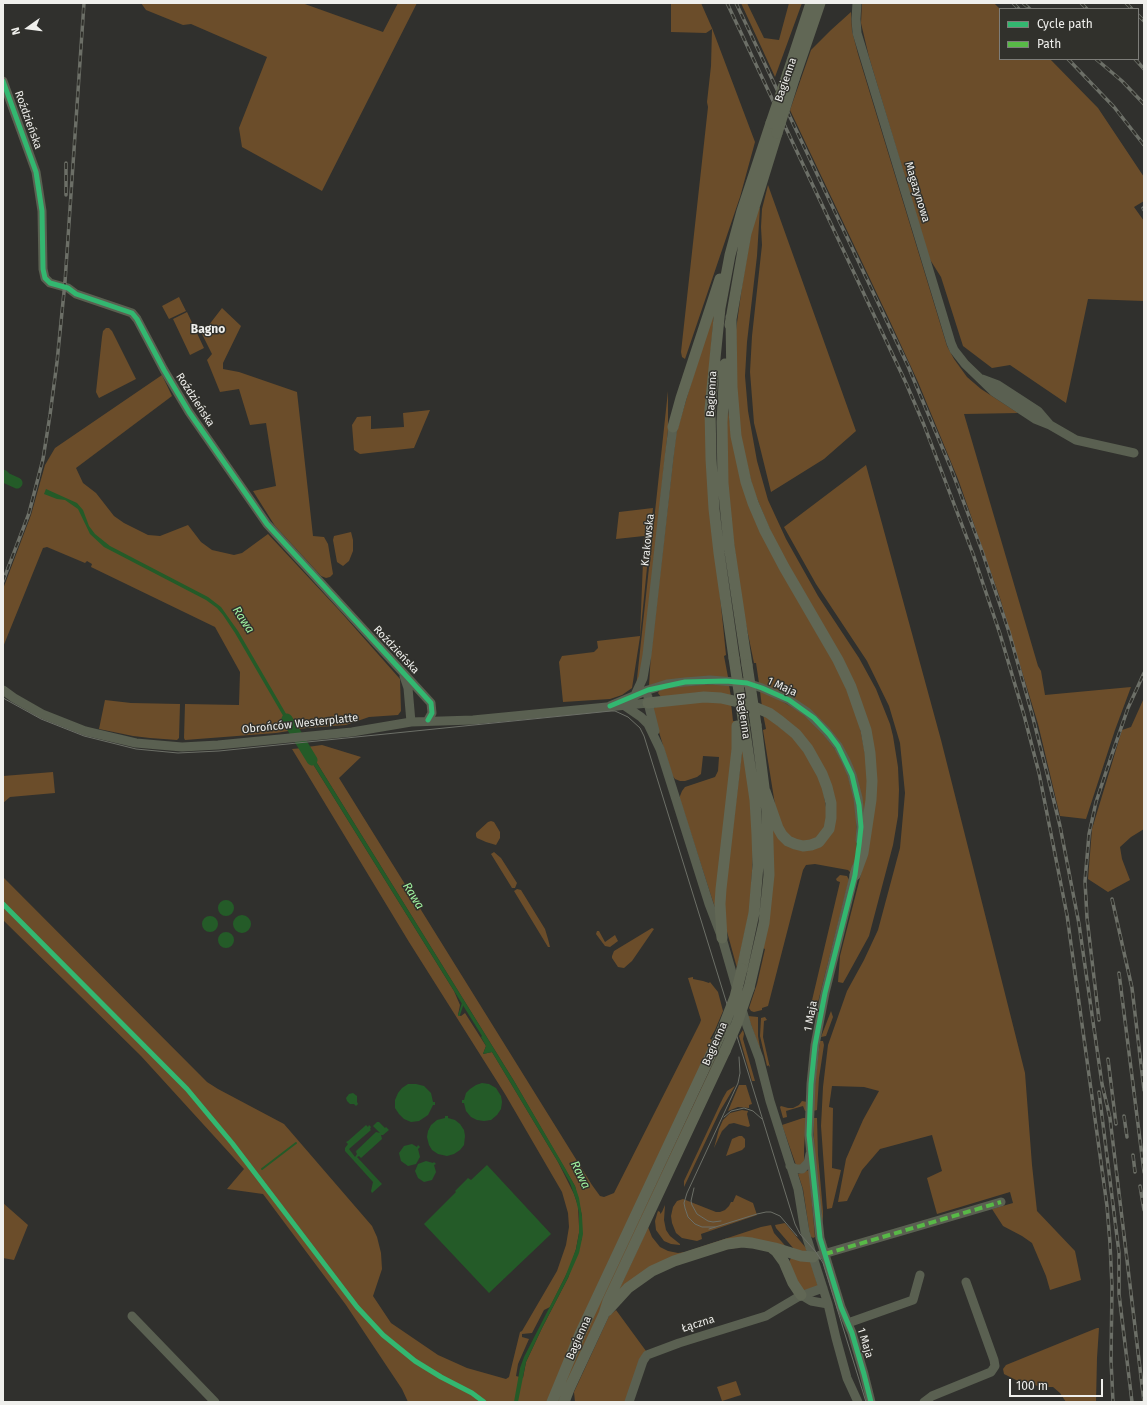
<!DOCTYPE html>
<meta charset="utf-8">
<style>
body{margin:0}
#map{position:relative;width:1147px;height:1405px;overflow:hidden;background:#30302d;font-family:"Fira Sans",sans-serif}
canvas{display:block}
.frame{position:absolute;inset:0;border:4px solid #efefec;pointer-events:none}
.legend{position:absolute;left:999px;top:8px;width:140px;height:52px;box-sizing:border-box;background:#31312c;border:1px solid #7d7d79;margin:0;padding:5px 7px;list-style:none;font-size:12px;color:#efefec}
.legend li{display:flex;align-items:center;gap:8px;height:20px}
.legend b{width:20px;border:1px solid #7d7d79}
.north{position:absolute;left:8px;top:8px;width:40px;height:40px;-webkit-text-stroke:3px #31312c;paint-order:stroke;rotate:256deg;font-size:11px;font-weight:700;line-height:16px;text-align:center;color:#efefec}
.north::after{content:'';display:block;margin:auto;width:14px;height:18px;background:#efefec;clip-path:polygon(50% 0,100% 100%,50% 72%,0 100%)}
.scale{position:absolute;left:1009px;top:1379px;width:94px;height:18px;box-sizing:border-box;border:2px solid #efefec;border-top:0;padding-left:5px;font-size:12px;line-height:14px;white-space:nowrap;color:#efefec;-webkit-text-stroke:3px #31312c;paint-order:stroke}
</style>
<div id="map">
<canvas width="1147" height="1405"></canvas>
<div class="frame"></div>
<ul class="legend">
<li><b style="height:5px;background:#33b770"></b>Cycle path</li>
<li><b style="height:5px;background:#58b947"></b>Path</li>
</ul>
<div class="north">N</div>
<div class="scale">100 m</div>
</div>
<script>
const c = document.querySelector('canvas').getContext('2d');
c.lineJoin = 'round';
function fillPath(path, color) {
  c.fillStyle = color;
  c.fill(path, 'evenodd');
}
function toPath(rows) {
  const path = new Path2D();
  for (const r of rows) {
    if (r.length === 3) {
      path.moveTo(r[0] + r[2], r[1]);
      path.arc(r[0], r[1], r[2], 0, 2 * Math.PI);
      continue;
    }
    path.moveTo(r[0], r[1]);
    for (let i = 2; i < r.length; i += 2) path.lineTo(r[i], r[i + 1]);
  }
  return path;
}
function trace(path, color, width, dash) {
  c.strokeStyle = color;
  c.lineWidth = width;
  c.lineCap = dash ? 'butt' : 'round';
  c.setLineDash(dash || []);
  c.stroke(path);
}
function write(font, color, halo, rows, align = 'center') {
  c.font = font + ' "Fira Sans",sans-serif';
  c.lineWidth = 3;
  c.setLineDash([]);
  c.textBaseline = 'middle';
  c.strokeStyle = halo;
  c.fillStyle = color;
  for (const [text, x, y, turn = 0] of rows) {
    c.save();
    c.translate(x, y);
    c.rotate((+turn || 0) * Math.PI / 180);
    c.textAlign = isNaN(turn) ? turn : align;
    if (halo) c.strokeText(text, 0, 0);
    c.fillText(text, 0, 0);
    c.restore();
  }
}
const green = toPath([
 [141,3,302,3,383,32,398,3,417,3,322,191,242,147,239,128,267,57,191,24,183,25,146,10],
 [671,3,701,3,712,28,755,142,740,197,685,359,682,357,681,352,708,107,707,102,711,66,712,29,706,33,671,32],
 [741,3,747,3,764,38,779,40,789,3,802,3,775,77],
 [862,3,994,3,1000,9,1000,59,1050,59,1098,108,1144,177,1144,201,1134,207,1144,221,1144,301,1088,299,1066,403,1010,365,992,368,963,346,941,277,929,258,869,57,861,23],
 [851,12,852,31,858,54,947,346,954,359,967,377,981,389,1018,413,964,414,1038,666,1041,671,1045,695,1131,687,1115,730,1086,819,1060,816,1038,724,1017,655,1000,598,958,479,918,382,888,317,790,110,811,50,831,30],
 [768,185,856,431,824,459,771,492,754,423,750,372,752,336,762,245,761,227,762,209],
 [760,207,757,256,747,342,745,376,748,411,757,461,768,500,786,539,818,596,859,658,876,689,890,724,893,736,898,767,899,790,898,816,893,845,884,879,869,936,847,976,843,983,838,982,840,956,864,862,871,737,776,544,753,489,737,422,736,330,743,279,754,216],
 [179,297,186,311,169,319,162,306],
 [715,303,710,360,720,596,726,655,724,656,728,677,649,686,651,653,676,434],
 [222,308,241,326,223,363,223,369,239,372,297,392,313,536,324,537,328,544,333,574,330,577,326,578,321,576,275,526,253,491,276,486,266,423,250,425,239,389,220,392,207,360,212,354,202,334],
 [187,312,204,348,190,355,173,319],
 [106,328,109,328,112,331,136,379,99,398,96,392,102,337,103,331],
 [162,375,172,396,76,468,83,483,96,493,114,516,124,523,148,535,160,536,188,525,201,542,212,550,234,555,242,553,268,534,339,610,400,679,401,711,398,715,369,717,346,725,307,728,276,733,185,740,184,738,185,704,239,705,240,672,215,627,91,567,92,564,87,561,85,563,47,547,43,548,3,647,3,589,31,515,45,465,55,448],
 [668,391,668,430,641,678,636,688],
 [727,402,731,432,738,466,838,668,858,717,868,769,865,818,849,760,789,696,759,683,756,663,754,663,742,605,727,491],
 [430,410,414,448,360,454,354,450,352,425,357,417,371,416,371,429,404,427,403,413],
 [866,465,941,740,1025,1073,1032,1165,1037,1211,1075,1251,1081,1280,1050,1290,1046,1276,1032,1243,1022,1236,1003,1226,992,1209,1013,1203,1010,1192,937,1214,927,1178,942,1171,932,1135,880,1149,862,1170,847,1201,838,1202,846,1159,863,1120,879,1091,864,1087,832,1086,829,1107,833,1108,832,1168,841,1170,832,1208,827,1209,821,1126,823,1087,828,1045,847,991,864,960,878,930,900,848,905,793,900,743,889,706,867,661,816,584,784,527],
 [653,508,640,637,632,688,622,695,610,699,563,702,559,662,562,656,594,652,598,648,597,641,640,636,644,536,616,539,619,512],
 [351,532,353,540,353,551,349,561,343,566,337,562,333,540,334,536],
 [716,684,729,685,731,697,661,697,658,693,660,690,669,687],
 [760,691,773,696,802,713,818,727,837,752,845,767,855,799,857,835,855,869,852,874,848,870,815,864,806,865,803,870,768,1006,762,1008,762,1010,754,1012,751,1011,749,1008,757,984,765,949,763,948,773,830,787,844,828,838,824,769,762,707],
 [1144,698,1144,829,1131,837,1120,847,1122,859,1130,880,1108,892,1088,879,1092,829,1122,730,1131,727],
 [105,700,131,703,180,704,179,738,177,740,150,738,133,736,99,729],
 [693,700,731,703,733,721,735,721,716,911,680,800,680,796,682,791,685,787,715,777,718,771,719,757,703,756,701,774,697,777,685,781,680,781,675,779,672,775,652,709,663,703],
 [763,714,796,740,821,778,828,819,820,836,806,843,788,837,777,817,763,730,766,729],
 [743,743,751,803,753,852,750,909,737,968,726,928,724,900],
 [322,745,361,757,339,778,592,1185,600,1196,604,1197,614,1193,700,1023,701,1020,688,978,693,977,693,979,703,981,709,983,710,982,718,992,723,1011,715,1030,710,1039,713,1040,548,1402,408,1402,402,1389,346,1305,263,1194,227,1189,244,1169,141,1056,3,920,3,877,207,1082,218,1089,284,1124,372,1226,377,1237,381,1253,382,1269,373,1296,391,1323,438,1355,467,1368,506,1379,509,1377,520,1332,522,1331,557,1271,566,1245,569,1227,568,1213,562,1192,505,1094,409,942,292,749,303,748,454,991,460,1005,458,1015,461,1016,465,1013,486,1046,483,1054,492,1052,558,1162,574,1194,578,1206,579,1226,579,1233,576,1249,571,1265,550,1307,544,1310,532,1333,522,1334,522,1337,529,1339,518,1364,516,1376,523,1378,526,1362,542,1328,568,1278,582,1238,582,1216,575,1186,514,1081,307,747],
 [53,772,55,793,10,797,3,803,3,776],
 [491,821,494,822,500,832,500,838,496,845,486,842,477,838,476,836,476,833,488,822],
 [494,852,501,858,517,883,515,888,512,888,491,854],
 [840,875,847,876,849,880,816,1010,814,1013,809,1013,840,882,837,881,836,879],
 [517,889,521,890,545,929,548,939,550,947,548,947,514,891],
 [652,928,654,929,632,961,624,968,618,967,612,958,612,956,614,951],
 [597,931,599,931,605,942,615,935,618,941,610,947,605,946,596,934],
 [831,1011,833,1017,826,1036,821,1037],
 [748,1016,758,1017,758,1036,761,1053],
 [765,1017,767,1020,764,1021,763,1037,770,1068,770,1065,767,1066,760,1036,761,1018],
 [743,1030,744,1034,743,1039,755,1081,752,1081,739,1036],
 [820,1041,823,1041,824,1045,819,1078,817,1110,813,1111,816,1073],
 [720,1049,721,1050,560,1402,556,1402,576,1352],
 [739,1085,746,1085,752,1104,749,1105,749,1108,738,1107,728,1111],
 [735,1086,720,1111,684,1187,684,1181,723,1098,727,1091],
 [802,1101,807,1102,806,1111,805,1111,803,1106,786,1111,787,1117,783,1118,780,1107,781,1106,788,1108,793,1108,799,1105],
 [742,1110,748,1111,747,1114,750,1126,748,1127,734,1123,729,1124,722,1131,714,1148,719,1129,723,1120,730,1113],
 [803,1118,806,1118,804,1149,804,1162,803,1165,796,1165,782,1125],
 [813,1118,817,1118,818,1155,823,1211,823,1225,815,1159],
 [739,1136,742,1136,745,1139,745,1147,742,1150,726,1156,732,1139],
 [809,1170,815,1237,813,1238,810,1236,803,1189,798,1174],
 [736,1195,753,1203,757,1215,701,1234,702,1239,697,1241,682,1238,676,1233,672,1223,671,1216,673,1207,677,1201,683,1199,716,1212,720,1212,725,1210,729,1206,731,1202,733,1202],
 [3,1203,28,1225,14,1260,3,1258],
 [665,1205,664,1220,666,1230,670,1236,680,1244,680,1245,671,1244,664,1241,656,1230,655,1221,657,1214,658,1211,660,1212,660,1214,662,1212],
 [785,1223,806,1248,807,1253,794,1249,776,1228,775,1225],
 [771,1225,774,1233,789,1250,767,1243,672,1258,615,1298,648,1227,652,1237,660,1247,668,1251,678,1253,685,1252,761,1227],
 [792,1256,810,1259,818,1286,802,1292,789,1262],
 [616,1310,646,1351,625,1402,575,1402,574,1392,609,1316],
 [1097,1328,1099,1328,1097,1358,1096,1402,1066,1402,1060,1393,1053,1387,1043,1387,1020,1382,1004,1374,1003,1369,1006,1365],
 [736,1381,741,1395,722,1401,717,1387]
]);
const water = toPath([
 [46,489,77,503,83,510,89,526,95,534,110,546,208,597,221,607,238,631,296,731,292,731,235,633,223,615,217,608,206,600,104,547,90,534,78,509,65,500,57,499,44,494],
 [307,747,514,1081,565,1168,575,1186,579,1198,582,1216,583,1234,579,1253,568,1278,542,1328,526,1362,518,1402,514,1402,520,1368,524,1357,565,1277,576,1249,579,1233,579,1213,576,1200,570,1183,558,1162,492,1052,483,1054,486,1046,481,1037,482,1036,303,748],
 [226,908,8],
 [242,924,9],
 [210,924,8],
 [226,940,8],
 [482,1083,489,1084,496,1088,501,1096,502,1102,501,1109,497,1115,491,1120,484,1121,477,1120,471,1117,466,1111,464,1103,462,1103,462,1100,464,1100,466,1093,470,1089,476,1085],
 [408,1084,416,1084,424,1086,431,1093,433,1102,435,1102,435,1105,433,1105,428,1115,419,1121,411,1122,404,1119,399,1114,395,1108,395,1100,398,1093,402,1088],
 [349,1094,353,1093,357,1096,357,1102,358,1104,356,1106,354,1104,350,1104,347,1101,346,1098],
 [445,1116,448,1116,448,1118,455,1120,460,1124,464,1130,465,1136,464,1145,460,1150,454,1154,447,1156,438,1154,432,1150,429,1145,427,1137,428,1131,431,1125,437,1120,445,1118],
 [377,1122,379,1122,385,1128,386,1127,389,1130,383,1135,381,1135,382,1139,361,1158,359,1156,357,1157,382,1184,372,1193,371,1191,373,1182,345,1151,345,1148,348,1144,346,1142,348,1141,365,1126,366,1125,368,1127,369,1125,371,1127,370,1129,371,1130,349,1149,355,1157,357,1154,356,1152,357,1151,355,1152,376,1132,380,1133,373,1126],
 [412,1144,417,1147,418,1145,420,1147,418,1149,420,1157,416,1164,408,1166,401,1161,399,1153,404,1146],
 [426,1161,433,1163,434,1162,436,1164,434,1165,436,1172,432,1180,424,1182,418,1178,415,1171,418,1164],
 [487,1165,551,1234,489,1293,424,1224,456,1192,455,1191,468,1178,471,1180]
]);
const stream = toPath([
 [459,1015,463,1003],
 [262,1169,296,1143]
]);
const river = toPath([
 [3,475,6,478,17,483],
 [287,719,312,760]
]);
const minor = toPath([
 [857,3,856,19,857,33,942,313,951,343,954,350,965,364,994,392,1035,419,1050,425,1076,440,1134,453],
 [3,81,36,172,42,211,43,269,45,278,50,283,68,288,76,294,132,313,137,319,164,370,189,412,267,524,431,703,432,713,428,720],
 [982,379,998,385,1038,411,1050,425],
 [404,676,408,688,411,722],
 [3,690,14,698,42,714,85,731,136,743,182,747,218,745,352,732,411,722,473,720,648,703],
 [635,695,643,678,647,655,669,458,673,427],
 [648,697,648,703,655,731],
 [610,706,648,690,667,684,685,682,710,680,747,683,762,688,789,700,807,712,826,731,838,746,846,761,852,775,858,798,861,827,860,840],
 [625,706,641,717,648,724,660,749,709,904,722,938,737,990],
 [856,868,825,993,815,1045,811,1084,809,1135,820,1238,841,1307,852,1333,864,1374,871,1402],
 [741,1006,747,1026,759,1058,770,1101,798,1189,805,1232,828,1304,836,1338,847,1378,858,1402],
 [790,1166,796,1169,802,1169,808,1163,810,1154],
 [820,1255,1001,1202],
 [801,1295,811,1301,828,1304],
 [132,1316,215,1402],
 [848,1323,913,1300,920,1275],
 [629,1402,643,1361,647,1355,679,1343,766,1316,798,1297,823,1288],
 [924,1402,932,1396,991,1372,995,1366,994,1360,966,1282]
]);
const major = toPath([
 [788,73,811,3],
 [794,79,820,3],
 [731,317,732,387,736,436,746,482,753,503,765,531,784,567,838,660,851,687,866,730,870,753,872,781,871,800,863,853,855,875],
 [730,325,746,233,777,133],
 [725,364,722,422,723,483,729,545,747,665],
 [673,427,681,398,720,279],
 [734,658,719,553,714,509,711,459,710,409,720,308,730,255,742,211,771,123],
 [648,703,704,697,721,698,747,704,769,713,780,721,796,734,808,749,822,774,827,787,831,803,831,818,829,829,819,842,811,845,803,846,795,844,788,841,782,835,778,828,765,791],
 [722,938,720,904,721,889,737,749,737,726],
 [742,969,754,913,758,865,757,835,755,800,744,725],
 [749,988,764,923,769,875,767,811,756,725],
 [772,1248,776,1251,784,1262,793,1283,801,1295],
 [607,1311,628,1288,652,1271,674,1261,727,1244,742,1242,752,1243,775,1248,801,1256,813,1257],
 [552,1402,580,1334,721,1033],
 [564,1402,569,1389,604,1314,608,1301,725,1051]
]);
const tram = toPath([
 [3,698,41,719,84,736,136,749,178,753,219,751,611,711,615,711,628,717,640,728,644,736,795,1224,800,1234,816,1252,823,1263,866,1402],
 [724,1117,731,1111,744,1108,753,1111,762,1119],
 [694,1188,691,1201,692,1205,697,1214,708,1221,713,1222,721,1221],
 [715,1227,702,1227,695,1224,688,1217,685,1208,684,1203,687,1193,738,1083,740,1073,739,1057],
 [709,1229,757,1214,766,1212,771,1212,780,1216,797,1236]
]);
const rail = toPath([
 [727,3,856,277,906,383,924,425,973,554,1000,634,1024,715,1039,773,1067,915,1107,1206,1110,1243,1112,1287,1111,1360,1113,1402],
 [736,3,908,366,950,466,982,551,1009,632,1032,714,1047,773,1060,826,1079,924,1102,1084,1110,1118,1144,1402],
 [1013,3,1019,9],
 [1023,3,1030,9],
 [1081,3,1087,9],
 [1126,3,1132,9],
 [1138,15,1144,21],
 [1068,59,1114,107,1144,145],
 [1096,59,1122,81,1144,104],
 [1135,59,1144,69],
 [66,163,66,195],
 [1143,208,1144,210],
 [3,581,29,513,43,459,50,415,57,362,65,282,84,3],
 [1112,899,1132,988,1144,1090],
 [1119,973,1144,1172],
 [1099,1020,1087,918,1085,881,1089,834,1096,802,1111,757,1128,708,1144,673],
 [1108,1059,1116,1124],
 [1099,1092,1119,1253,1119,1294,1132,1402],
 [1124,1116,1127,1137],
 [1133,1155,1135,1172],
 [1140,1186,1144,1210]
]);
const majorBridge = toPath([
 [771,123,788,73],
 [777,133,794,79],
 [734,658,744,725],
 [747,665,756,725],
 [721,1033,735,997,742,969],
 [725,1051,737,1023,749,988]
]);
const quiet = toPath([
 [825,1254,1001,1202]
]);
const cycleway = toPath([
 [3,81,36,172,42,211,43,269,45,278,50,283,68,288,76,294,132,313,137,319,164,370,189,412,267,524,431,703,432,713,428,720],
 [610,706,648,690,685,682,726,681,747,683,762,688,789,700,814,718,829,734,838,746,852,775,859,805,861,827,859,845,855,875,825,993,815,1045,811,1084,809,1135,820,1238,841,1307,852,1333,864,1374,871,1402],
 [3,904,187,1089,232,1143,357,1307,383,1335,415,1361,441,1377,472,1393,484,1402]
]);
const streetNames = [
 ["Bagienna",786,80,-71],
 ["Roździeńska",28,120,70],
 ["Magazynowa",917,192,73],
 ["Bagienna",712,394,-87],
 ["Roździeńska",195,400,57],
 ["Krakowska",648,540,-84],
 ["Roździeńska",396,650,47],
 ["1 Maja",782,687,25],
 ["Bagienna",743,716,82],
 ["Obrońców Westerplatte",300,724,-6],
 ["1 Maja",811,1016,-79],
 ["Bagienna",715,1044,-66],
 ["Łączna",698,1324,-17],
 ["Bagienna",579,1338,-66],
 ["1 Maja",865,1343,73]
];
const neighbourhoodNames = [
 ["Bagno",208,330]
];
const waterNames = [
 ["Rawa",243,620,57],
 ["Rawa",413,896,58],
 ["Rawa",580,1175,64]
];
fillPath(green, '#6b4d2a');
fillPath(water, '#245b28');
trace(stream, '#245b28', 2);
trace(river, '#245b28', 11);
trace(minor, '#5a6051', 9);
trace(major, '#616755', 11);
trace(tram, '#6c6f67', 1);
trace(rail, '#6c6f67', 3.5);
trace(rail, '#31312c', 2, [6]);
trace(majorBridge, '#616755', 11);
trace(quiet, '#58b947', 4, [8, 4]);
trace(cycleway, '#33b770', 5);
write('11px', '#efefec', '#31312c', streetNames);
write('bold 12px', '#efefec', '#31312c', neighbourhoodNames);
write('italic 12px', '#9ff2a0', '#31312c', waterNames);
</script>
